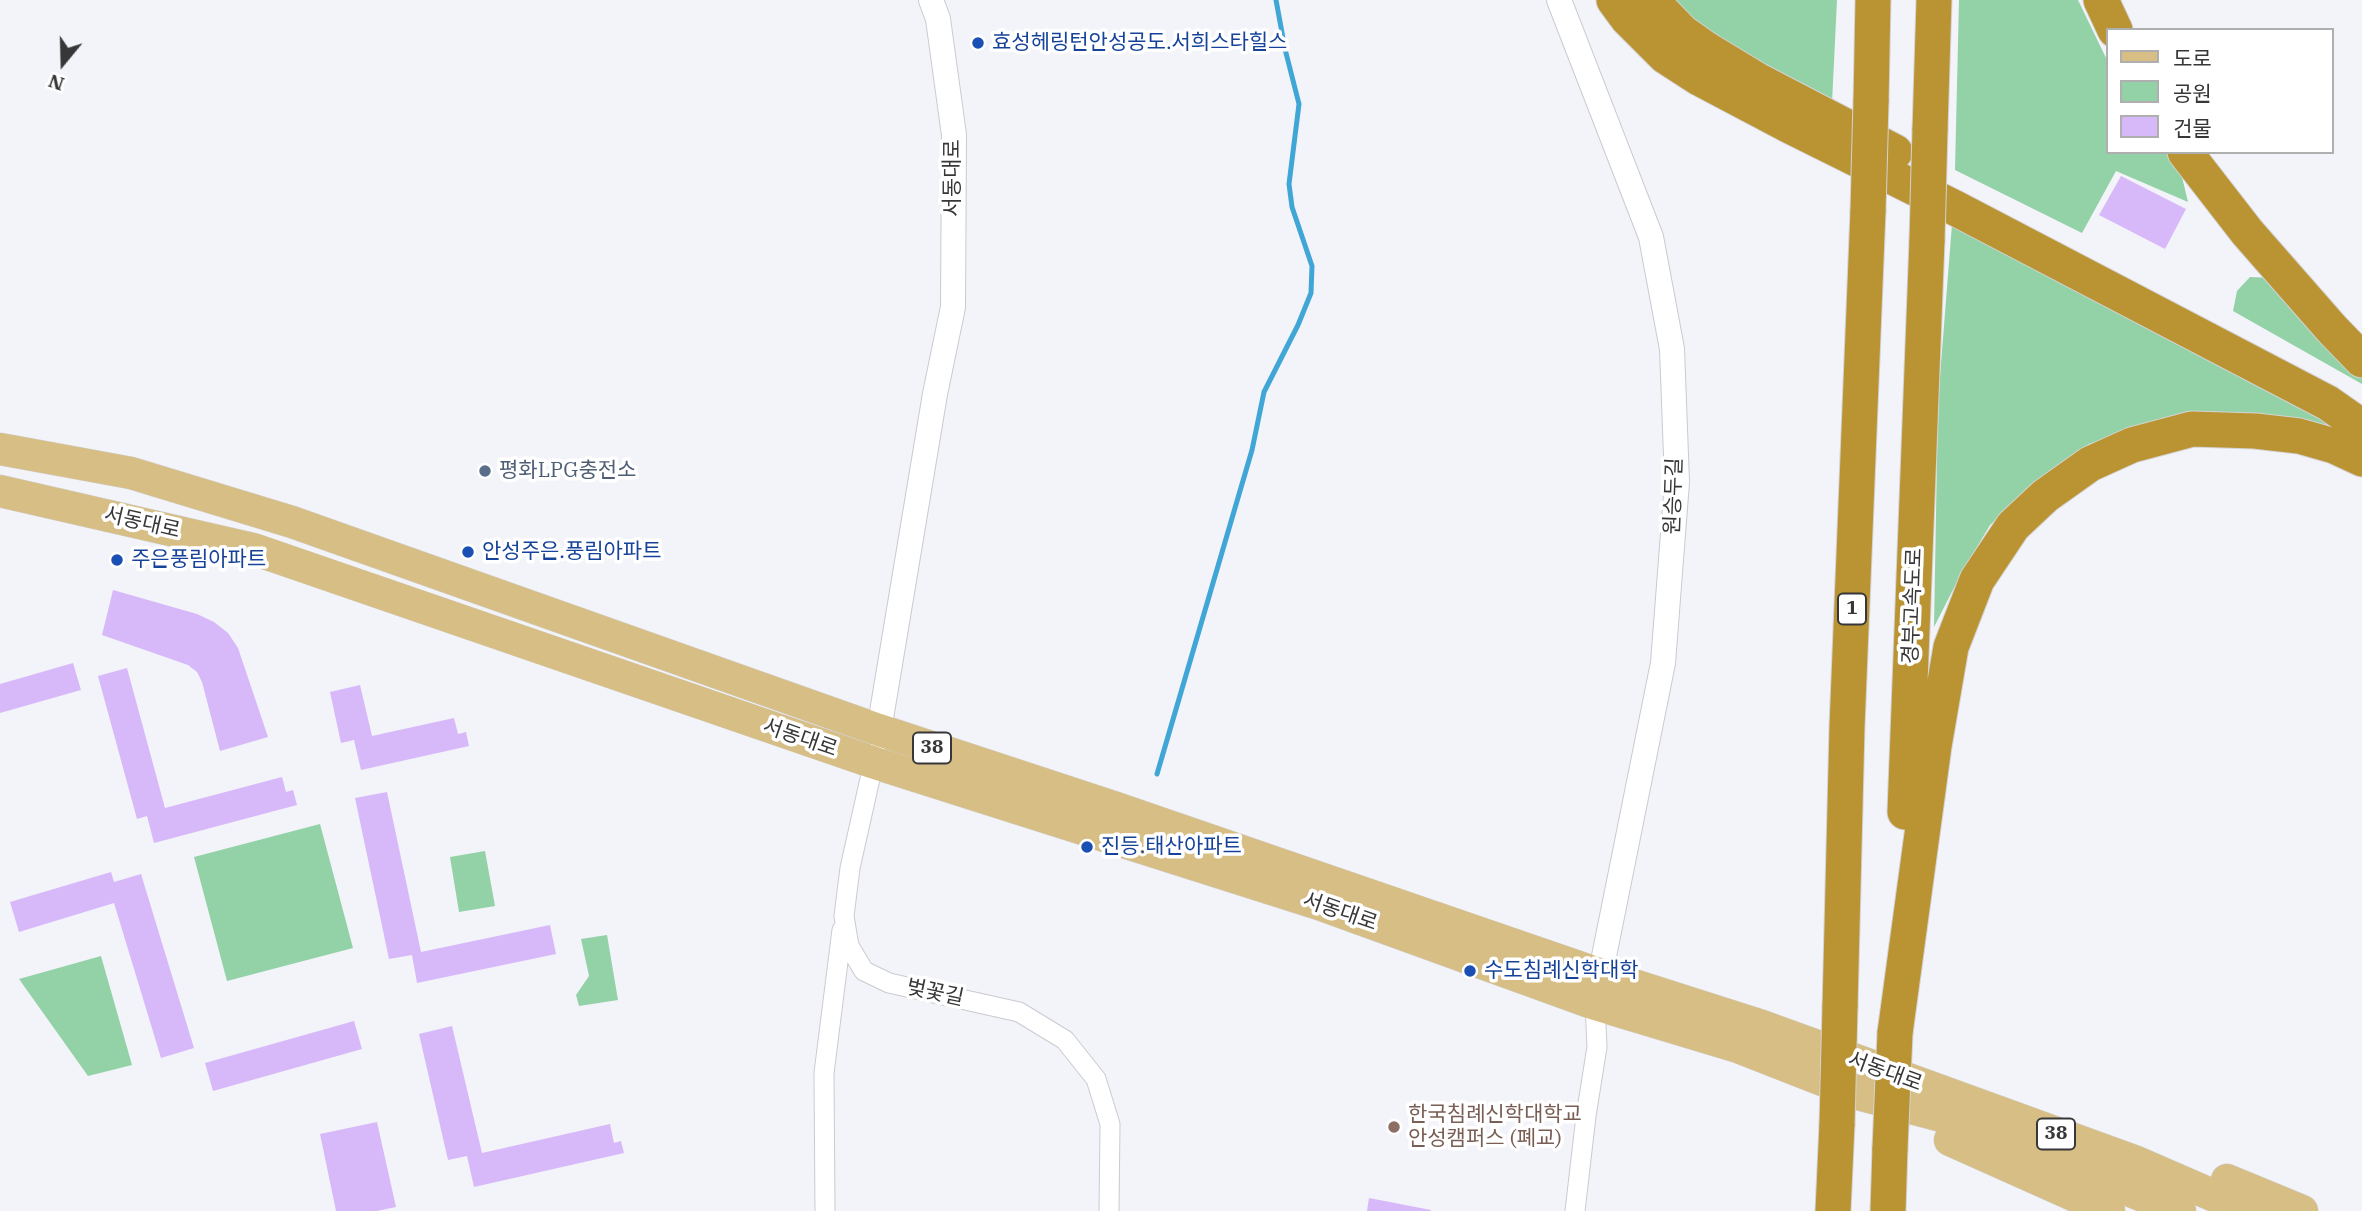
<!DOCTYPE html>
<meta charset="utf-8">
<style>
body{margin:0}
#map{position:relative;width:2362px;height:1211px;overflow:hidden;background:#f3f3fa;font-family:"IBM Plex Serif","Noto Sans KR",serif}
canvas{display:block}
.legend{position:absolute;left:2106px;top:28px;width:228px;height:126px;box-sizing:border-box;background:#fff;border:2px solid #afafb0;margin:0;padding:9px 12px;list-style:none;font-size:21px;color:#373739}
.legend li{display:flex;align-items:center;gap:14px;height:35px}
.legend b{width:35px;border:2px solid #afafb0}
.north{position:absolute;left:28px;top:28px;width:70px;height:70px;-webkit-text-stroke:5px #fff;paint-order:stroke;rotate:199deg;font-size:19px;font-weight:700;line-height:28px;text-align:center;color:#373739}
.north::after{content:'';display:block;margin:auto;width:24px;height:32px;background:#373739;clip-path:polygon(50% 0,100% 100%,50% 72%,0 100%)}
</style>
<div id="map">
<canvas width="2362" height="1211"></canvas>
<ul class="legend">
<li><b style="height:9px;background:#d6be85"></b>도로</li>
<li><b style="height:19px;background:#92d2a6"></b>공원</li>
<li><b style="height:19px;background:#d7b9f9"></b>건물</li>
</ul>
<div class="north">N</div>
</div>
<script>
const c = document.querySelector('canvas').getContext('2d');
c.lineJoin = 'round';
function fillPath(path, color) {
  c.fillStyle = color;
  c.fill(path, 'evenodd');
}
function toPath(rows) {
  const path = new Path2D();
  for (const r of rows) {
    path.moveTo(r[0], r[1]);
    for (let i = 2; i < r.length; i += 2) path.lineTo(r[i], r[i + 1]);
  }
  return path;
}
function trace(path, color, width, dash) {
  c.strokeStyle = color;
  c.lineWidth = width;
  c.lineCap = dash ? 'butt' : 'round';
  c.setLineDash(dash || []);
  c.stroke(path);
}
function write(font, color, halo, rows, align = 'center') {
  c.font = font + ' "IBM Plex Serif","Noto Sans KR",serif';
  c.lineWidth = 7;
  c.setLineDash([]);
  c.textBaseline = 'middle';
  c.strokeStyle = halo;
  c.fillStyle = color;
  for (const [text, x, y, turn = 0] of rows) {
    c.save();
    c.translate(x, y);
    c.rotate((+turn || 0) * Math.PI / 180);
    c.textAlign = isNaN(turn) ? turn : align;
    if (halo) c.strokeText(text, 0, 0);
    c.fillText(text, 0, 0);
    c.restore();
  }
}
const green = toPath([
 [1667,0,1837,0,1832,103,1763,69],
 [1959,0,2078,0,2108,62,2108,152,2170,152,2182,177,2188,202,2116,171,2082,233,1955,170],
 [1952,224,2299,403,2348,433,2171,418,2089,444,2043,476,1990,525,1961,574,1934,627,1938,402],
 [2250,277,2273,278,2362,375,2362,384,2233,311,2237,291],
 [320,824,353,948,227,981,194,857],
 [485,851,495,906,459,912,450,857],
 [607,935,618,1000,579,1006,576,995,589,976,581,939],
 [101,956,132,1065,88,1076,19,979]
]);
const stream = toPath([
 [1157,774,1252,450,1264,392,1298,325,1311,293,1312,266,1292,207,1289,184,1299,104,1285,49,1276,0]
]);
const building = toPath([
 [2121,176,2186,209,2165,249,2099,215],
 [113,590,197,614,214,622,228,633,238,648,268,737,220,751,202,682,197,672,188,665,102,635],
 [73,663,81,690,0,713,0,684],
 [127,668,165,808,282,777,286,792,293,790,297,805,154,843,147,816,137,819,98,676],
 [360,685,372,736,454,718,458,734,466,732,469,746,361,770,354,740,341,743,330,692],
 [387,792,421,952,550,925,556,954,417,983,412,955,389,959,355,798],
 [111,872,114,882,141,874,194,1048,161,1058,114,903,19,932,10,902],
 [354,1021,362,1049,213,1091,205,1063],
 [452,1026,482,1153,610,1124,614,1143,621,1141,624,1153,474,1187,467,1156,448,1160,419,1034],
 [377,1122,396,1207,377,1211,336,1211,320,1134],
 [1369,1198,1431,1210,1431,1211,1367,1211]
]);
const minor = toPath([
 [876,752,850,868,844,916,849,946,864,971,889,983,1019,1012,1065,1040,1096,1079,1110,1124,1109,1211],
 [825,1211,824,1073,842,930],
 [1575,1211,1586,1116,1597,1047,1595,1004]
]);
const tertiary = toPath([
 [1559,0,1651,237,1672,349,1677,482,1663,663,1597,991],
 [879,730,935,394,953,307,954,135,938,19,931,0]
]);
const primary = toPath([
 [0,449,131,473,292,522,879,730,1116,808,1599,974,1762,1026,2134,1161,2249,1211],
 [0,491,253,549,875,763,1319,904,1595,1004,1738,1047,1858,1094,1953,1119,2180,1211],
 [1950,1140,2109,1211],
 [2227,1180,2302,1211]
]);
const motorway = toPath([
 [1614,0,1628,19,1665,56,1699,78,1788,125,1955,208,2328,403,2362,427],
 [1651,0,1682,32,1706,49,1757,80,1895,152],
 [2101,0,2115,30],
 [1871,102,1873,0],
 [1930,130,1934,0],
 [2185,152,2247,232,2332,329,2362,360],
 [1905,812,1927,240],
 [1840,1007,1847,727,1868,211],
 [1895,1033,1934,746,1951,647,1977,580,2013,526,2045,496,2090,464,2132,445,2192,429,2255,431,2299,436,2334,446,2362,459],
 [1833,1211,1837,1124],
 [1888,1211,1890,1148]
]);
const motorwayBridge = toPath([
 [1868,211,1871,102],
 [1927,240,1930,130],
 [1837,1124,1840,1007],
 [1890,1148,1895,1033]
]);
const markers = [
 [978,43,7,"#1a4fb4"],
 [485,471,7,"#5c6f8a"],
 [468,552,7,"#1a4fb4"],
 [117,560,7,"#1a4fb4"],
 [1087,847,7,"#1a4fb4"],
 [1470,971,7,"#1a4fb4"],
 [1394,1127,7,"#8d6e63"]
];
const shields = [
 [1852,609,28],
 [932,748,38],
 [2056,1134,38]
];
const shieldNames = [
 ["1",1852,609],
 ["38",932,748],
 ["38",2056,1134]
];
const transitNames = [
 ["효성헤링턴안성공도.서희스타힐스",992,43],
 ["안성주은.풍림아파트",482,552],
 ["주은풍림아파트",131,560],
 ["진등.태산아파트",1101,847],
 ["수도침례신학대학",1484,971]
];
const streetNames = [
 ["서동대로",953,178,-90],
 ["원승두길",1674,496,-88],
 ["서동대로",142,523,13],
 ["경부고속도로",1913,606,-88],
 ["서동대로",800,738,19],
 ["서동대로",1340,912,19],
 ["벚꽃길",935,993,12],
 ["서동대로",1885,1072,20]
];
const serviceNames = [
 ["평화LPG충전소",499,471]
];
const educationNames = [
 ["한국침례신학대학교",1408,1115],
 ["안성캠퍼스 (폐교)",1408,1139]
];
fillPath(green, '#92d2a6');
trace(stream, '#3fa6d6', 5);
fillPath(building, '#d7b9f9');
trace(minor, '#cacbd1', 21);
trace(tertiary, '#cacbd1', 26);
trace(primary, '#d3d3d3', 33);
trace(motorway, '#d3d3d3', 37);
trace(minor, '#fff', 19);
trace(tertiary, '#fff', 24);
trace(primary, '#d6be85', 32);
trace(motorway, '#ba9333', 35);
trace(motorwayBridge, '#d3d3d3', 37, []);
trace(motorwayBridge, '#ba9333', 35);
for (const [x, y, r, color] of markers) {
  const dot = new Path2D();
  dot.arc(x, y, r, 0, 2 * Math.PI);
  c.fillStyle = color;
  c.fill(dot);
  trace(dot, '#fff', 2.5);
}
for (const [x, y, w] of shields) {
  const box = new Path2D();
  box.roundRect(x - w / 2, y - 15.5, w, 31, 5);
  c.fillStyle = '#fff';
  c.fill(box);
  trace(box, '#373739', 2);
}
write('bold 19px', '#373739', null, shieldNames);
write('21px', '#164399', '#fff', transitNames, 'left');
write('21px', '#373739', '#fff', streetNames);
write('21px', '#4e5e75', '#fff', serviceNames, 'left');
write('21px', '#785e54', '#fff', educationNames, 'left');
</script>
